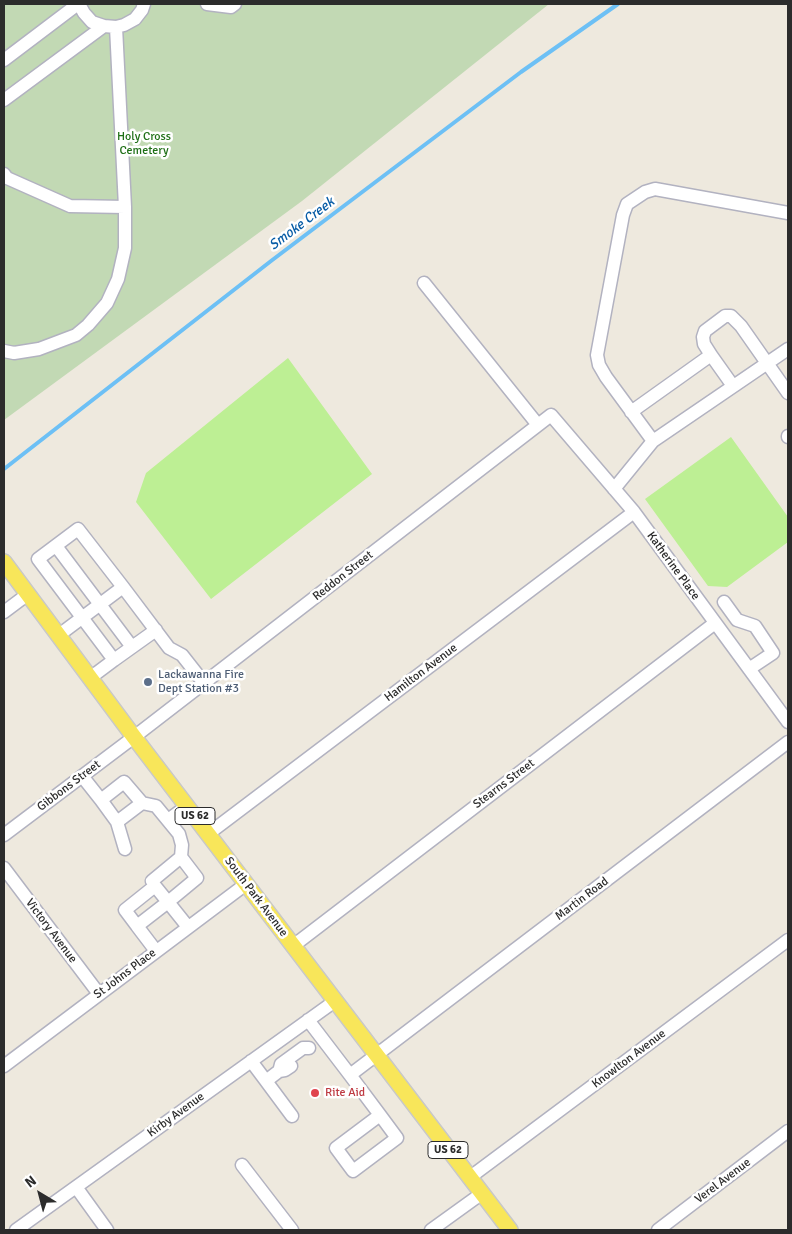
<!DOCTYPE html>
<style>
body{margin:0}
#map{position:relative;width:792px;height:1234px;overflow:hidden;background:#eee9de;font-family:Signika,sans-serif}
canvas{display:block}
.frame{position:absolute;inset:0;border:5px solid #2c2c2c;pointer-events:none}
.north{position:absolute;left:15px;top:1169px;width:50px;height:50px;-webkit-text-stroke:4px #fff;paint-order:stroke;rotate:323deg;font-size:14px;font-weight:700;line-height:20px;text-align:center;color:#2c2c2c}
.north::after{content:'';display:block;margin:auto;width:18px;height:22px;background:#2c2c2c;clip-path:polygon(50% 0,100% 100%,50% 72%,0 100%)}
</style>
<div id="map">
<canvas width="792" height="1234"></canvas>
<div class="frame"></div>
<div class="north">N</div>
</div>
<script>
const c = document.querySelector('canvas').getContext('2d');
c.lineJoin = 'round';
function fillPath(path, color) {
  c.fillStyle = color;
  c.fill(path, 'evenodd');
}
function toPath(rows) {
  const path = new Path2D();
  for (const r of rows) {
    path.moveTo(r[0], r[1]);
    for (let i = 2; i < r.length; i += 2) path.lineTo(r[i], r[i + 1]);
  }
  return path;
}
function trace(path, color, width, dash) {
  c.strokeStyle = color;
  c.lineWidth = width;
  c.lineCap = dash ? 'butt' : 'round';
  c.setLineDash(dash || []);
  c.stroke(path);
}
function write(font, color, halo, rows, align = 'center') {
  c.font = font + ' Signika,sans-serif';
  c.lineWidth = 5;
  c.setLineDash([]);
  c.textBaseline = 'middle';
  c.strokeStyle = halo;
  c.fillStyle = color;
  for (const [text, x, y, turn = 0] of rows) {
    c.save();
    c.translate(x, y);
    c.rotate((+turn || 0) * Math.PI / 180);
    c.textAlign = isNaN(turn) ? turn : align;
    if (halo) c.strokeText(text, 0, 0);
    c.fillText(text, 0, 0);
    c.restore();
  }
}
const cemetery = toPath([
 [4,4,549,4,302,201,4,420]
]);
const pitch = toPath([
 [288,358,372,474,211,599,136,502,146,473],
 [731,437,788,517,788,542,727,587,708,586,645,499]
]);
const stream = toPath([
 [4,469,271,261,521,72,618,4]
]);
const minor = toPath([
 [79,4,84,13,92,22,104,26,116,27,124,25,135,19,142,10,144,4],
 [207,4,231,7,235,4],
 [4,60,78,4],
 [4,100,104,26],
 [4,174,7,178,70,206,125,207,116,27],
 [424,283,538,425],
 [4,351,14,353,39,349,76,335,88,325,107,303,118,279,125,248,125,207],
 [711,355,704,344,703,337,705,331,725,316,731,316,741,326,788,393],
 [631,412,711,355,733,386],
 [788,436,788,437],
 [653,441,606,377,599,365,597,355,623,215,627,204,645,192,655,189,788,213],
 [614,489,653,441,788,349],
 [56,546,132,647],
 [724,602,737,620,755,626,773,653,749,669],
 [4,612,28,594],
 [156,630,114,660,38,559,78,529,123,587,169,648,182,655,204,683],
 [59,635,123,587],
 [90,678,114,660],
 [82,776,101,800],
 [168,820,187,806],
 [117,822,142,803],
 [208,834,634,512],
 [4,835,134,737,551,415,634,512,788,722],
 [125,849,117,822,101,800,124,782,142,803,156,806,179,834,182,845,181,857],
 [4,868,99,994],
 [155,886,168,902,197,878,181,857,152,881,155,886,125,910,137,926,168,902,188,927],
 [137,926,156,951],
 [293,946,715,623],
 [308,1020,350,1075,380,1115,397,1138,353,1171,336,1148,380,1115],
 [251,1061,266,1081,279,1071,285,1070,291,1066],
 [4,1066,246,884],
 [280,1068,281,1064,303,1048,309,1048],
 [350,1075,788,742],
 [266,1081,292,1116],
 [242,1165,292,1230],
 [469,1178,788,940],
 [76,1187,107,1230],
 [16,1230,335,1001],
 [431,1230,481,1194],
 [658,1230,788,1131]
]);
const major = toPath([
 [4,562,134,737,510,1230]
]);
const markers = [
 [148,682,5,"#5c6f8a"],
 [315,1093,5,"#e0444e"]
];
const shields = [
 [195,816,40],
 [448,1150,40]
];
const shieldNames = [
 ["US 62",195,816],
 ["US 62",448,1150]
];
const parkNames = [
 ["Holy Cross",144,137],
 ["Cemetery",144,151]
];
const streetNames = [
 ["Katherine Place",673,566,54],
 ["Reddon Street",343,576,-38],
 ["Hamilton Avenue",421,673,-37],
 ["Stearns Street",504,784,-37],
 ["Gibbons Street",69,786,-37],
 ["South Park Avenue",256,897,53],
 ["Martin Road",582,899,-37],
 ["Victory Avenue",51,931,53],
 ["St Johns Place",125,974,-37],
 ["Knowlton Avenue",629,1059,-37],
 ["Kirby Avenue",176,1115,-36],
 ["Verel Avenue",723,1181,-37]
];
const serviceNames = [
 ["Lackawanna Fire",158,675],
 ["Dept Station #3",158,689]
];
const healthNames = [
 ["Rite Aid",325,1093]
];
const waterNames = [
 ["Smoke Creek",302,224,-37]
];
fillPath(cemetery, '#c2d9b4');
fillPath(pitch, '#bdef94');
trace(stream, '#6dc0f5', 4);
trace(minor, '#b2b2c0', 15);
trace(major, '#c8c8c8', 18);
trace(minor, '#fff', 12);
trace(major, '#f8e65a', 15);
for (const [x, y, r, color] of markers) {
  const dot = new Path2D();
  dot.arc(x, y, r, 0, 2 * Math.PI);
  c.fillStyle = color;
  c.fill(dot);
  trace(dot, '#fff', 2);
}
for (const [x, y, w] of shields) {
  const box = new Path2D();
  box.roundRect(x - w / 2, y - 8.5, w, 17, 4);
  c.fillStyle = '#fff';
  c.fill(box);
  trace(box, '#2c2c2c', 1);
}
write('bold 11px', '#2c2c2c', null, shieldNames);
write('12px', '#1f6f17', '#fff', parkNames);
write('12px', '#2c2c2c', '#fff', streetNames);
write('12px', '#4e5e75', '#fff', serviceNames, 'left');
write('12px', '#be3a42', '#fff', healthNames, 'left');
write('italic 14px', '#075ca6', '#fff', waterNames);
</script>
